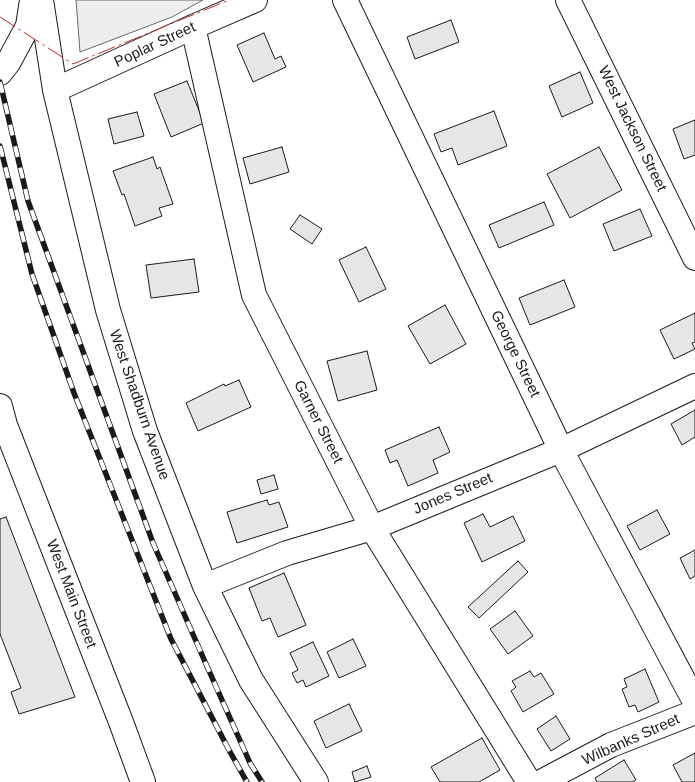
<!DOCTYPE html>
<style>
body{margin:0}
canvas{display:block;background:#fff}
</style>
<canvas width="695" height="782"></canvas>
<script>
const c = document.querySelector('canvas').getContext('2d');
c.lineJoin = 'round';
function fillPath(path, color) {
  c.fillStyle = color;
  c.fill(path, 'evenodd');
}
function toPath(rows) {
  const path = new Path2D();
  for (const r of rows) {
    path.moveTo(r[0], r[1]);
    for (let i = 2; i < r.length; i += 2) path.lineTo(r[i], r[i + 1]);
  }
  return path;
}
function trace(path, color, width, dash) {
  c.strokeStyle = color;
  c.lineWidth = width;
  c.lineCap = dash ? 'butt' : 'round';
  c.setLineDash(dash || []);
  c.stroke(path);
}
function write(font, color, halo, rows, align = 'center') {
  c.font = font + ' Arial,sans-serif';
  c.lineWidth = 4;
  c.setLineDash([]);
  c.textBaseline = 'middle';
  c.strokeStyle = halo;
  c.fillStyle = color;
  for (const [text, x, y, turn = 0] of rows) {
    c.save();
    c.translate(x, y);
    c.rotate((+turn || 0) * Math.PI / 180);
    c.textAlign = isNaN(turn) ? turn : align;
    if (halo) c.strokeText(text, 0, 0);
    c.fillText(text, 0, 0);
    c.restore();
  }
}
const parking = toPath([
 [76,0,203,0,172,17,80,52,76,0]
]);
const building = toPath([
 [451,20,459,42,415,59,407,37,451,20],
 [264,33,275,59,281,56,286,67,253,82,237,45,264,33],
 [580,72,593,103,562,117,549,86,580,72],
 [187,81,204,123,171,137,154,94,187,81],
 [494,111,507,146,458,165,452,148,441,152,434,134,494,111],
 [137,112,144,136,114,144,108,119,137,112],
 [695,120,695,155,684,159,673,129,695,120],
 [282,147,289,172,250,184,243,158,282,147],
 [599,147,622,190,570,218,547,174,599,147],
 [153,157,157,169,160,167,173,204,159,208,162,216,135,226,124,194,122,195,113,171,153,157],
 [544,202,554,225,499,248,489,225,544,202],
 [640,209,652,236,614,251,603,224,640,209],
 [300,215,322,229,312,244,290,229,300,215],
 [366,247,386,289,359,302,339,260,366,247],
 [194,259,199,292,151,298,146,265,194,259],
 [564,280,575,307,530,325,519,298,564,280],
 [445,305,466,344,430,364,408,326,445,305],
 [695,313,695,342,692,343,695,349,674,359,660,330,695,313],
 [367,351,377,390,338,401,327,361,367,351],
 [239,380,251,407,198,431,186,403,224,384,225,386,239,380],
 [695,410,695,437,682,445,671,424,695,410],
 [439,427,450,452,433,460,438,473,408,486,397,460,390,463,385,450,439,427],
 [274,475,278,489,261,494,257,480,274,475],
 [267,500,269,505,279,502,288,527,237,543,227,512,267,500],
 [657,510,670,534,640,550,627,526,657,510],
 [483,514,490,527,513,516,525,541,482,562,464,523,483,514],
 [6,517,75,697,19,714,11,692,21,688,0,634,0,519,6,517],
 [695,550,695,576,690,579,680,558,695,550],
 [518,561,528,572,479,618,468,607,518,561],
 [284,573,306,625,278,637,270,618,262,621,249,588,284,573],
 [515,611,533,636,508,654,490,629,515,611],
 [353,639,366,666,339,678,327,652,353,639],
 [313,642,329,676,306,687,303,680,297,683,292,673,298,670,290,653,313,642],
 [645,669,659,702,638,712,635,705,629,707,622,689,627,687,624,679,645,669],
 [530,671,534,677,541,673,554,694,523,712,511,691,516,687,512,681,530,671],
 [349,704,362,731,326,748,314,721,349,704],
 [556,716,570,739,551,751,537,729,556,716],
 [482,738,500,770,479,782,440,782,431,767,482,738],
 [695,753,695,782,682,782,673,765,695,753],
 [624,760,636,780,632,782,597,782,595,778,624,760],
 [367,766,371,777,355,782,352,772,367,766]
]);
const minor = toPath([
 [41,0,55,90,108,310,145,431,205,586,251,680,316,782],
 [345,0,561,450,695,702],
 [568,0,695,258],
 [193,27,254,295,372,528,529,782],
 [0,73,8,63,28,26,32,0],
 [55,90,193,27,255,0],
 [0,406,5,425,121,722,143,782],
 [205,586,287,553,372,528,561,450,695,386],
 [541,782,611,745,695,712]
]);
const rail = toPath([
 [0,82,28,201,153,543,206,664,250,763,262,782],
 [0,146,32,274,74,393,171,639,229,750,247,782]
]);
const power = toPath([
 [0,17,73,64,229,0]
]);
const streetNames = [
 ["Poplar Street",155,45,-25],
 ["West Jackson Street",632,129,64],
 ["George Street",515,354,64],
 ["West Shadburn Avenue",139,405,71],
 ["Garner Street",318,422,63],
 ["Jones Street",453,494,-23],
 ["West Main Street",71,594,69],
 ["Wilbanks Street",631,740,-24]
];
fillPath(parking, '#ededed');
trace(parking, '#6a6a6a', 1);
fillPath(building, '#e6e6e6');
trace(building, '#1a1a1a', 1);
trace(minor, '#1a1a1a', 26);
trace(minor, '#fff', 24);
trace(rail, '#1a1a1a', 5.5);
trace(rail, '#fff', 4, [11]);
trace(power, '#c62828', 1, [18, 4, 2.5, 4]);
write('15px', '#1a1a1a', '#fff', streetNames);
</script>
